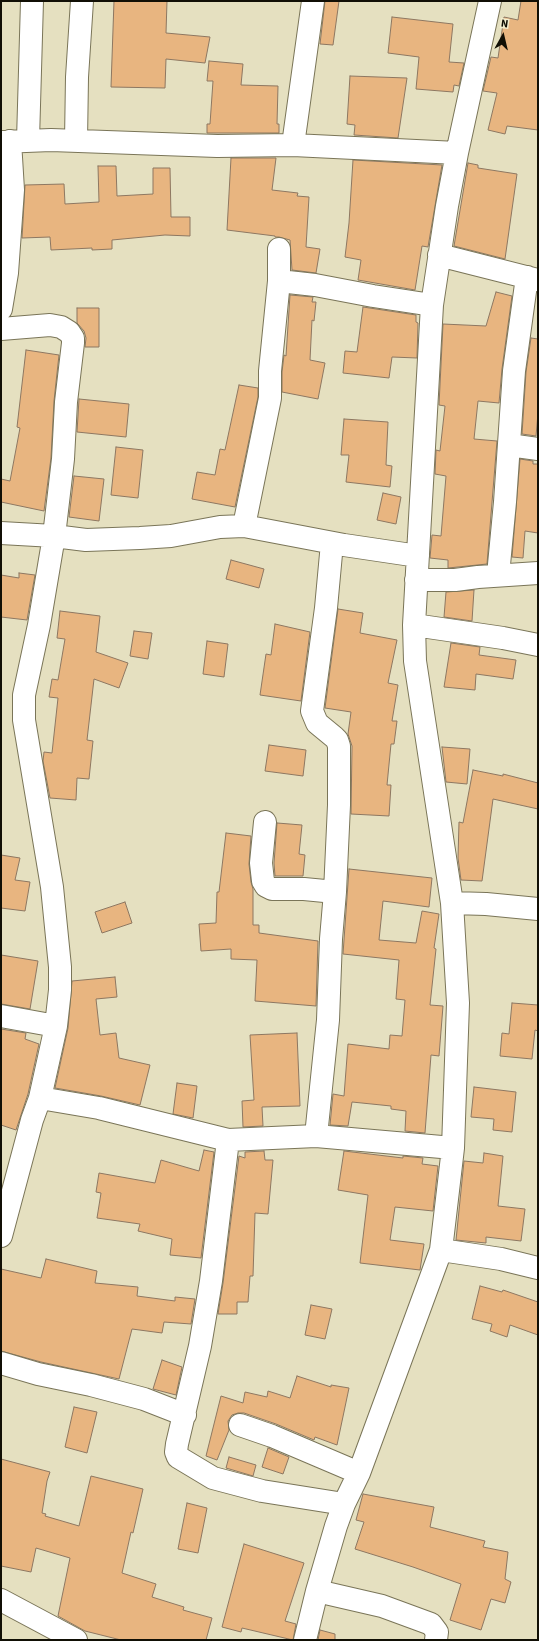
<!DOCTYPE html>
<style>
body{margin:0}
#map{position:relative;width:539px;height:1641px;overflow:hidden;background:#e5e0c0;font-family:"Source Sans 3",sans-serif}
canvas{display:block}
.frame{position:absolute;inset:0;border:2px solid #110f05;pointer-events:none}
.north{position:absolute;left:483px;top:16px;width:40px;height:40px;-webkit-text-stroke:3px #f3edcd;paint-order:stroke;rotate:8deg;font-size:11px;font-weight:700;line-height:16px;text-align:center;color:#110f05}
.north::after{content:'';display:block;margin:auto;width:14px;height:18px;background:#110f05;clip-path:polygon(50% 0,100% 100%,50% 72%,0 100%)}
</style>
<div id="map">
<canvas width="539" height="1641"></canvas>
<div class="frame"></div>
<div class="north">N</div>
</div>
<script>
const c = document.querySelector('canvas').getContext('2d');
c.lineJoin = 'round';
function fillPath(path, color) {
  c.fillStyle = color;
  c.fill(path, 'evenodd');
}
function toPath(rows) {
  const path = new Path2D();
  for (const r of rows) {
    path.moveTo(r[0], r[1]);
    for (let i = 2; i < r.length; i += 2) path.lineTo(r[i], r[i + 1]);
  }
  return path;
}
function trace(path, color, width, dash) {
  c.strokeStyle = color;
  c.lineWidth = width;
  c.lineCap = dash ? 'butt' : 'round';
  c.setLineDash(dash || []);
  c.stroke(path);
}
const building = toPath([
 [114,1,167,1,166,33,210,37,205,63,166,59,165,88,111,87,114,1],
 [325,1,339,1,333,45,320,44,325,1],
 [521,1,538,1,538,130,507,126,505,134,488,130,497,93,483,91,491,57,498,58,504,17,518,20,521,1],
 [392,17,453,24,449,62,464,63,459,86,454,85,453,92,416,89,419,57,388,53,392,17],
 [209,61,243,64,241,85,278,86,277,124,279,124,279,133,207,133,207,124,210,124,213,81,207,81,209,61],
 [350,76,407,78,398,138,354,135,355,125,347,124,350,76],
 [231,158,276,158,272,190,298,193,297,196,309,197,306,247,320,249,316,273,292,270,290,240,279,237,275,237,275,236,227,230,231,158],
 [353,160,442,165,428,247,422,246,415,290,358,280,361,260,345,257,349,223,353,160],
 [468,163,478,165,478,168,517,174,505,259,454,246,468,163],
 [98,166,116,166,117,196,153,194,153,168,170,168,171,217,190,217,190,236,165,235,112,240,112,249,92,250,92,248,51,250,50,237,22,238,25,185,64,184,65,204,99,202,98,166],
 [496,292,512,296,502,369,499,403,478,401,474,439,497,441,487,564,448,568,448,560,430,558,432,535,441,536,446,476,435,474,436,450,440,451,445,406,439,405,443,324,486,326,496,292],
 [290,295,313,297,312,302,316,302,314,321,312,320,310,360,325,363,318,399,282,392,282,372,284,355,286,356,290,295],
 [363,307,416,315,416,322,418,323,417,358,392,357,389,378,343,373,345,351,357,352,363,307],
 [77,308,99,308,99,347,85,347,86,338,84,331,77,323,77,308],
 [531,338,538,339,538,413,536,436,522,434,526,372,531,338],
 [26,350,59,355,54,401,51,458,44,511,1,502,1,479,10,481,20,428,17,427,26,350],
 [239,385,258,388,258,397,235,507,192,499,197,472,215,475,220,449,225,450,239,385],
 [79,399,129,404,126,437,77,432,79,399],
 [344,419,388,422,386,465,392,466,390,487,346,482,349,455,341,455,344,419],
 [116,447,143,450,138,498,111,495,116,447],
 [520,459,533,461,533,464,538,464,538,533,525,531,523,558,512,557,520,459],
 [74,476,104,479,99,521,69,517,74,476],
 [383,493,401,497,396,524,377,520,383,493],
 [231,560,264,569,259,588,226,579,231,560],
 [19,573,35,575,27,620,1,617,1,575,19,578,19,573],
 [474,590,472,621,444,617,446,592,474,590],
 [338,609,363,613,360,633,397,640,388,683,398,685,392,721,397,721,394,744,391,744,387,785,391,785,389,816,351,814,352,746,348,734,351,712,325,708,338,609],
 [60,611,100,616,96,652,128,663,119,688,94,679,87,740,93,741,89,779,77,778,76,800,50,798,43,761,44,752,52,753,58,698,49,697,52,679,58,680,65,639,57,638,60,611],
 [275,624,310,632,301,701,260,695,266,654,271,655,275,624],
 [134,631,152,633,148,659,130,656,134,631],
 [207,641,228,644,224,677,203,674,207,641],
 [451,643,480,647,479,655,516,660,513,679,476,674,475,690,444,687,451,643],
 [269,745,306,750,303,776,265,771,269,745],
 [442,747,470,749,467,784,446,782,442,747],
 [473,770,503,776,503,774,538,783,538,809,493,799,482,881,461,880,458,858,459,822,463,823,473,770],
 [277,823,302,825,299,854,305,855,303,876,275,876,274,863,277,823],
 [226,833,251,836,249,864,251,882,253,889,253,925,259,925,259,933,318,941,316,1006,255,1001,257,960,231,959,231,949,201,951,199,924,216,923,217,892,219,892,226,833],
 [1,855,20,858,15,880,30,882,25,911,1,908,1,855],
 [349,869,432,878,429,907,383,901,379,940,416,943,422,911,439,914,434,948,436,949,430,1005,443,1006,439,1056,431,1055,425,1133,405,1131,406,1111,391,1109,391,1106,352,1102,348,1126,330,1125,333,1094,344,1096,348,1044,389,1049,390,1035,402,1036,405,1000,396,999,399,960,343,954,349,869],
 [125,902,132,923,102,933,95,912,125,902],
 [1,955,38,961,30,1009,1,1004,1,955],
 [115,977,117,997,96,999,100,1035,116,1033,119,1058,150,1065,140,1105,101,1096,55,1088,68,1028,72,981,115,977],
 [512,1003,538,1005,538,1031,535,1030,532,1059,500,1056,502,1033,509,1034,512,1003],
 [1,1029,26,1033,25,1039,39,1044,28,1094,16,1130,1,1125,1,1029],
 [297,1033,300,1106,262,1107,263,1126,243,1127,242,1101,254,1100,250,1035,297,1033],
 [177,1083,197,1086,193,1118,173,1114,177,1083],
 [474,1087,516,1092,512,1132,493,1130,494,1119,471,1117,474,1087],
 [204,1150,214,1152,201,1258,170,1255,172,1239,138,1231,140,1224,97,1218,101,1193,96,1192,99,1173,155,1183,161,1160,199,1171,204,1150],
 [264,1151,265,1160,273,1160,268,1214,255,1213,253,1276,250,1276,248,1302,237,1302,237,1314,218,1314,223,1283,239,1156,245,1158,245,1152,264,1151],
 [344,1151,403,1158,403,1156,423,1158,422,1164,438,1166,433,1211,395,1207,390,1240,424,1244,420,1270,360,1263,368,1195,338,1190,344,1151],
 [484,1153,503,1156,498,1206,525,1209,521,1241,486,1237,486,1243,456,1240,464,1161,483,1163,484,1153],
 [46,1259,97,1271,95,1283,138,1287,137,1296,175,1301,175,1297,195,1299,191,1324,164,1322,162,1333,132,1329,119,1379,41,1362,1,1351,1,1269,41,1278,46,1259],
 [480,1286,502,1292,503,1290,538,1302,538,1335,510,1325,507,1337,490,1331,492,1324,472,1319,480,1286],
 [311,1305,332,1309,325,1339,305,1335,311,1305],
 [162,1360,182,1367,176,1395,153,1389,162,1360],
 [297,1376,331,1387,331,1385,349,1388,337,1445,315,1437,314,1440,276,1424,244,1413,238,1413,232,1415,228,1421,229,1430,217,1460,206,1456,221,1396,243,1403,245,1392,267,1397,268,1391,290,1398,297,1376],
 [74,1407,97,1412,87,1453,65,1447,74,1407],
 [268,1448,289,1457,283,1474,262,1467,268,1448],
 [229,1457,256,1465,253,1476,226,1468,229,1457],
 [1,1459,50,1472,47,1481,42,1513,46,1514,45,1516,79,1526,91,1476,143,1489,133,1533,131,1532,122,1573,156,1584,152,1597,184,1607,183,1610,212,1618,206,1640,121,1640,85,1631,58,1616,70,1558,36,1548,31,1572,1,1566,1,1459],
 [363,1494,434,1507,430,1527,485,1541,483,1547,508,1552,505,1579,511,1582,505,1603,491,1599,481,1630,450,1620,461,1584,413,1567,355,1549,364,1522,356,1520,363,1494],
 [187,1503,207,1508,198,1553,178,1549,187,1503],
 [244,1544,304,1563,285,1621,296,1624,293,1640,242,1628,241,1632,222,1627,244,1544],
 [320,1630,335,1634,335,1640,318,1640,320,1630]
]);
const minor = toPath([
 [28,140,32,1],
 [76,141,77,77,82,1],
 [1,142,51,140,217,146,293,145,457,153],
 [293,145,313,1],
 [439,255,538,280],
 [279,281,315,285,373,296,432,305],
 [1,309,7,273,13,190,10,141],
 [1,329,50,325,61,327,69,332,73,338,73,343,66,402,63,459,54,536,39,625,24,695,24,720,52,887,60,967,60,990,56,1026,40,1098,32,1120,1,1236],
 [509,445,538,449],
 [244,526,270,398,270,371,279,281,279,249],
 [1,533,54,536,86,540,140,538,171,536,220,527,244,526,344,545,418,556],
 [332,543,326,608,312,711,317,723,334,737,337,740,339,746,339,805,335,892],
 [498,575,505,502,514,371,527,277],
 [416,580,455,580,478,577,538,573],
 [414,625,503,638,538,645],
 [265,822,261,863,263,881,266,886,272,889,304,889,335,892,331,939,328,1020,316,1136],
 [452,903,486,904,538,909],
 [1,1016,56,1026],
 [40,1098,99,1108,228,1140,316,1136,453,1148],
 [228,1140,211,1281,200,1346,177,1444,176,1452,178,1457,213,1478,262,1491,344,1504],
 [441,1250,501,1259,538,1268],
 [1,1363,38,1374,91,1385,144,1399,185,1415],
 [240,1425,272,1436,359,1473],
 [317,1591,382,1606,431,1624,437,1632,436,1640],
 [1,1600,76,1640],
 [305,1640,317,1591,336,1526,344,1504,359,1473,441,1250,453,1148,458,1003,452,903,415,661,414,625,432,305,447,206,457,153,490,1]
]);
fillPath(building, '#e8b580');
trace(building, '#8d7761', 1);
trace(minor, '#7a7558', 24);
trace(minor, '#fff', 22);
</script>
